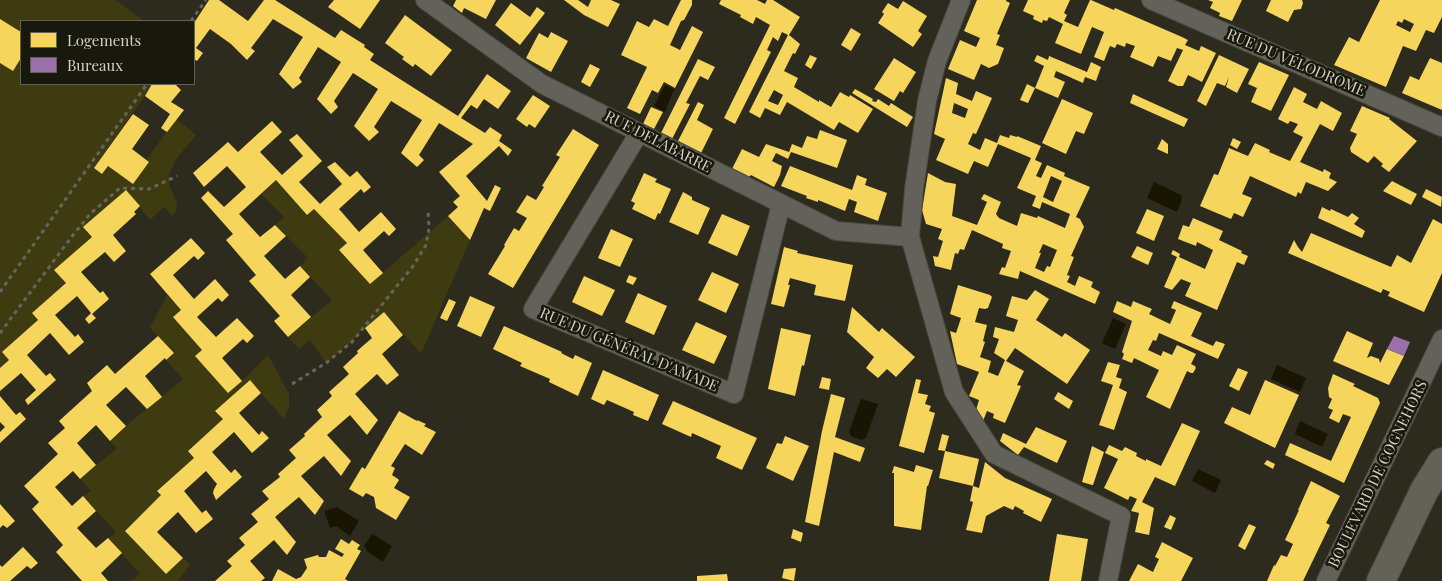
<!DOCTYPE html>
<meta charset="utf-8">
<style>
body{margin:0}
#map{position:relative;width:1442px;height:581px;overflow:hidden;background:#2d2b1d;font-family:"Playfair Display",serif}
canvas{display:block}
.legend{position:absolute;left:20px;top:20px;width:175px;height:65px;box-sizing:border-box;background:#19180d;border:1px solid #636256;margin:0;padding:6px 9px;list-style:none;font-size:15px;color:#d3d2c3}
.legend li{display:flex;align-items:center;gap:10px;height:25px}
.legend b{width:25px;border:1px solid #636256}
</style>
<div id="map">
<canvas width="1442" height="581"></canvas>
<ul class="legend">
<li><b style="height:14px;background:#f6d55c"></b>Logements</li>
<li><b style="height:14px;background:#9970ab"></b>Bureaux</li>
</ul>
</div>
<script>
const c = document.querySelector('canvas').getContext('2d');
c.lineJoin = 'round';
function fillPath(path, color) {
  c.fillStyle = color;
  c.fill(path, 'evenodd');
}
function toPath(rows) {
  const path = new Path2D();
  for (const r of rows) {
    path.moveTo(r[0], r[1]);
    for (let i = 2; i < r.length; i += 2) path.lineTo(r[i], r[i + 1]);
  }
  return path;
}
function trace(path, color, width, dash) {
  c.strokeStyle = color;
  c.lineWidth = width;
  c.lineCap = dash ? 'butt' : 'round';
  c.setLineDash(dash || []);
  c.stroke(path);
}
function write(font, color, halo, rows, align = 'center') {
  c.font = font + ' "Playfair Display",serif';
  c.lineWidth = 5;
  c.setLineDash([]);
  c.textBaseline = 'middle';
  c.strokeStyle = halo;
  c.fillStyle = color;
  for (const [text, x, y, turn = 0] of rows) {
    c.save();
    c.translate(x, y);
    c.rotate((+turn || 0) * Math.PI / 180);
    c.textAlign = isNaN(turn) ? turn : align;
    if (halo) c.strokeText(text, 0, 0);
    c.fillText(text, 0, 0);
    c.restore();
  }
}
const green = toPath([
 [0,0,115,0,144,21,21,21,21,84,153,84,94,168,102,174,108,166,133,183,149,162,147,159,176,119,196,135,177,158,169,174,169,184,177,203,176,212,172,216,164,207,150,220,126,190,84,227,92,237,55,270,66,283,32,313,38,320,3,352,9,360,0,368],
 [276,180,307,215,314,209,347,243,339,251,371,283,448,216,470,240,421,354,384,312,365,328,364,327,352,342,326,363,310,340,299,349,288,337,332,300,300,266,308,258,275,225,284,217,261,194],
 [167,295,181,310,174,317,202,350,195,356,242,381,268,355,289,394,289,407,284,419,249,380,216,410,223,419,188,450,194,458,157,490,161,495,125,530,166,574,183,558,190,565,178,581,131,581,140,574,108,538,116,532,83,496,91,491,80,479,117,448,110,441,126,426,183,379,166,360,174,353,150,328]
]);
const water = toPath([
 [665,85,674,89,665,112,654,106],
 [1154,182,1181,195,1182,200,1177,212,1147,198],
 [1113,318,1126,324,1115,349,1102,343],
 [1277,365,1306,378,1300,392,1271,379],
 [861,399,878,404,866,438,862,440,851,436,849,432],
 [1300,421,1328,434,1322,447,1295,434],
 [1198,469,1221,480,1215,493,1192,481],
 [337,507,359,521,350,536,336,526,330,528,324,511],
 [372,534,392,546,383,562,368,552,364,546]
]);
const homes = toPath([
 [209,0,219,0,248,21,264,0,275,0,335,38,341,30,365,45,364,47,374,54,370,60,458,116,487,74,511,91,498,109,484,99,477,109,471,105,461,118,485,133,490,127,502,135,499,141,512,150,508,156,499,146,466,176,487,201,495,185,501,188,490,211,484,208,470,240,448,216,458,207,453,202,460,196,439,172,473,144,439,123,419,155,424,160,417,167,401,153,422,120,391,101,374,127,379,132,369,141,354,126,378,89,353,73,334,101,338,107,331,114,317,99,341,62,318,47,299,78,302,82,293,89,279,74,303,37,273,19,251,48,255,51,247,60,231,44,210,29,196,48,203,53,197,61,194,59,194,23],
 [334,0,380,0,360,29,328,7],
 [456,0,496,0,486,19,464,8,462,13,453,6],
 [564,0,578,0,588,7,591,0,611,0,620,4,608,27,584,15],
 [681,0,692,0,692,5,684,20,681,21,670,45,680,50,692,26,703,32,675,88,664,82,658,93,652,90,640,114,627,108,647,67,621,55,637,21,649,27,654,19,668,26],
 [721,0,757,0,765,4,767,0,773,0,800,17,789,35,800,44,795,54,793,53,784,71,798,78,794,87,819,102,819,100,831,107,840,92,849,97,850,95,873,109,858,133,839,122,834,130,787,102,780,115,765,108,760,118,749,112,788,35,782,32,778,41,773,37,767,50,771,52,735,124,724,118,770,25,756,17,753,24,740,17,741,15,719,4],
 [774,90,783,95,778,105,768,101],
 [977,0,1006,0,1006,1,1010,3,997,34,1000,35,996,45,1004,48,998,64,989,68,981,64,974,80,948,69,960,40,976,47,980,38,964,31],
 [1028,0,1070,0,1064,13,1067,15,1064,21,1078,27,1090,0,1091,0,1114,10,1115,8,1182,37,1188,40,1185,45,1199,51,1201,46,1216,53,1202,82,1188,75,1183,86,1178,86,1168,81,1183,50,1177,48,1171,61,1158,56,1153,67,1130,57,1135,46,1126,43,1125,47,1117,44,1115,48,1110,46,1104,61,1094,57,1104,32,1092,27,1081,54,1055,43,1063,24,1049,17,1047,21,1043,20,1042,23,1033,19,1034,16,1023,11],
 [1208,0,1242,0,1232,21,1219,16,1220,13,1210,8,1213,2],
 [1271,0,1302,0,1303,3,1301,9,1294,10,1288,22,1266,11],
 [1380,0,1442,0,1442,17,1434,33,1426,30,1416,51,1403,46,1386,87,1334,65,1349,37,1359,42],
 [1404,19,1414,24,1410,32,1396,25,1398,21,1402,23],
 [903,1,927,16,918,31,922,34,913,47,878,23,884,14,882,12,888,3,898,9],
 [511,3,530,17,537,7,545,13,520,45,495,25],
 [405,15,452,50,431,76,415,64,413,67,402,59,404,57,385,43],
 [0,19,21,32,21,58,13,71,0,63],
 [851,28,861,34,851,51,841,45],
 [551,32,568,41,551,72,526,58,539,33,548,38],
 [810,55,817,58,811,69,805,65],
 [1037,55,1048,60,1049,56,1087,72,1091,62,1101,67,1096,81,1085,77,1083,83,1056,71,1054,77,1065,82,1058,98,1035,88,1028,103,1020,100,1027,84,1035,88,1044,66,1034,61],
 [1219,55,1249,69,1237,93,1226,87,1229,77,1225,86,1217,83,1206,106,1197,101],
 [894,58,916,72,903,93,900,91,894,101,874,89],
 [1430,58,1442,63,1442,110,1402,93,1410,76,1419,80],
 [698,59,715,67,708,80,700,76,686,103,690,104,672,139,661,133],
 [1259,62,1289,75,1271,111,1251,102,1257,88,1248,84],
 [590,64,600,69,590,87,581,82],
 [946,78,958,83,956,94,972,101,976,91,992,98,976,134,973,133,968,144,980,150,985,138,997,143,1000,135,1009,138,1010,135,1017,137,1017,136,1041,146,1035,160,1042,163,1036,176,1041,178,1047,165,1065,173,1064,176,1090,187,1076,217,1080,219,1084,227,1071,256,1074,257,1067,275,1070,276,1067,282,1075,286,1079,276,1093,282,1091,287,1100,292,1095,304,1020,271,1018,279,999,274,1002,267,1005,268,1011,251,1002,248,1003,244,972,230,964,250,960,249,958,254,955,253,951,270,935,266,933,256,938,257,943,241,938,239,942,229,926,224,922,210,928,173,945,182,956,184,952,216,977,225,987,202,981,199,984,194,1001,202,996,214,999,218,1017,226,1021,213,1037,218,1038,216,1065,228,1070,214,1042,202,1040,209,1032,206,1036,196,1017,188,1031,158,998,144,988,167,974,161,968,174,936,160,945,139,934,134],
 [954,103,968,109,965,118,952,113],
 [1051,176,1062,181,1053,202,1043,197],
 [1043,244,1057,250,1050,267,1047,266,1044,272,1035,268,1041,253,1039,253],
 [152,84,175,84,181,90,171,102,184,110,167,132,161,128,170,114,145,96],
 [1294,87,1307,94,1303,102,1317,109,1321,101,1342,113,1333,131,1320,124,1300,162,1323,172,1324,169,1331,173,1329,178,1337,182,1328,191,1306,182,1301,194,1298,192,1296,197,1250,176,1242,194,1252,198,1243,217,1234,213,1231,219,1200,206,1214,174,1218,175,1229,148,1248,156,1255,143,1270,150,1269,152,1290,161,1303,137,1293,132,1298,124,1290,121,1288,124,1278,119],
 [855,89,873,99,872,101,876,102,878,99,889,106,891,103,913,117,907,127,852,93],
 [1133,94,1188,119,1184,127,1130,103],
 [533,95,550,106,535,128,529,124,527,127,516,119],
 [1062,99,1093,113,1084,134,1076,131,1066,154,1042,143],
 [698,102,704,105,697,120,713,129,701,153,678,141],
 [1362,106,1390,118,1389,119,1417,141,1389,172,1381,166,1383,164,1374,156,1368,163,1351,152,1350,148,1357,134,1350,131],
 [651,107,663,112,654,129,643,124],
 [133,114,149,125,132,149,149,162,133,184,108,166,102,174,94,168],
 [272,121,282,132,260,152,282,175,303,156,289,140,297,134,322,161,299,182,320,204,342,184,327,167,335,162,350,177,357,171,371,187,364,193,361,189,339,209,359,232,381,212,396,229,389,236,384,231,363,250,383,273,370,284,339,250,347,243,314,209,307,215,276,180,239,214,260,237,275,225,286,236,264,256,285,279,300,266,310,277,291,295,311,317,288,337,274,321,280,316,249,281,256,275,226,240,233,234,201,198,208,191,224,207,246,187,227,166,204,187,193,173,228,142,238,152],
 [573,129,599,145,513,288,488,274,505,246,504,245,514,228,519,231,527,218,516,212,527,195,536,200,544,187,542,186,560,157,556,155],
 [820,130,847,140,837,168,791,152,788,159,776,153,772,161,782,166,780,175,774,187,751,175,749,177,732,169,742,149,759,157,766,144,789,152,792,144,802,148,807,136,817,139],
 [1233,138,1241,142,1237,149,1230,145],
 [1162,139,1168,144,1168,154,1157,149],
 [790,166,852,190,857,175,867,179,865,185,887,193,878,221,854,212,857,202,849,199,845,211,818,200,818,202,806,198,807,196,781,186],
 [644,173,657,179,655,182,671,189,660,214,658,213,655,220,632,209,635,203,631,201],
 [1392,181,1417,194,1411,205,1383,191],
 [1426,189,1442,197,1441,207,1422,197],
 [126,190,140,206,134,212,136,214,113,235,126,251,114,262,105,252,81,272,100,293,103,291,109,299,92,314,96,318,89,324,85,319,91,313,77,296,55,315,75,337,78,334,84,342,69,355,50,333,27,355,46,376,50,373,56,380,28,405,25,400,36,390,21,373,0,391,0,368,9,360,2,352,38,320,32,313,66,283,54,270,92,237,83,227],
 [683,192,692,197,692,200,710,208,698,235,669,222],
 [1322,207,1330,211,1331,209,1348,217,1352,213,1359,218,1354,224,1365,231,1362,238,1318,218],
 [1147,209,1164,216,1154,241,1136,233],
 [722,214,750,226,737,256,708,243],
 [1193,218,1223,231,1219,240,1242,251,1241,253,1248,256,1244,265,1237,262,1217,310,1185,296,1191,283,1181,279,1172,290,1164,287,1177,257,1171,254,1173,250,1180,254,1179,257,1205,269,1213,250,1197,242,1196,246,1178,239,1183,225,1189,227],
 [1433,219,1442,224,1442,273,1424,312,1388,296,1390,292,1383,289,1381,293,1288,253,1294,240,1298,247,1302,252,1311,233,1391,267,1397,255,1411,263],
 [611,229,633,239,620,267,598,258],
 [191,238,205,253,198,260,194,256,173,275,194,299,215,279,229,295,222,302,218,298,197,317,216,337,237,318,254,336,247,343,243,339,222,358,242,381,228,393,195,356,202,350,173,317,181,310,150,274],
 [1137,246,1153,253,1148,265,1131,257],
 [784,247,798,251,797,253,853,265,845,301,814,295,816,285,790,278,788,285,790,285,784,307,771,304],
 [712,272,739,284,726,313,698,300],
 [629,275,637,278,633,285,626,282],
 [584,276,615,290,602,316,572,302],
 [958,285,990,295,992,297,988,308,985,309,979,308,975,322,987,325,983,341,985,342,980,357,991,361,988,372,998,376,1005,360,994,353,999,339,993,337,995,327,1014,332,1018,320,1006,316,1012,296,1027,300,1035,290,1049,299,1036,320,1062,337,1065,333,1090,350,1067,384,1015,348,1006,361,1024,371,1017,385,1021,386,1005,423,993,418,994,414,987,411,983,421,976,410,979,400,969,396,979,372,957,364,950,331,956,333,961,318,950,314],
 [638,293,667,306,654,335,625,322],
 [470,296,495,307,481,337,457,326],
 [449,299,456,302,447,321,440,318],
 [1117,301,1131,307,1133,301,1152,309,1149,314,1170,324,1176,310,1171,308,1174,301,1202,313,1191,336,1213,346,1216,341,1225,344,1218,359,1159,333,1156,341,1153,340,1148,350,1161,356,1163,351,1172,355,1177,345,1196,354,1191,364,1195,366,1196,368,1193,373,1191,373,1187,371,1170,409,1146,397,1159,370,1134,358,1132,363,1122,359,1124,354,1122,352,1132,321,1113,312],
 [852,307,879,332,882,328,915,357,896,377,887,369,878,378,866,368,874,357,847,332],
 [384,312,403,335,382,354,399,375,387,385,377,374,355,394,378,420,367,435,350,415,327,435,351,461,341,476,324,456,301,476,324,501,315,515,299,497,275,517,296,542,287,555,274,540,250,561,265,578,261,581,215,581,232,566,227,561,245,545,239,538,258,522,251,514,269,499,262,491,280,477,278,474,296,458,289,450,305,436,304,434,322,417,317,410,332,396,329,392,349,374,343,367,358,353,357,351,372,338,365,328],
 [696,322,727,336,714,364,682,350],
 [504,326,562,352,561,353,573,359,575,355,592,363,578,396,549,382,550,379,520,366,522,363,493,349],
 [781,328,811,335,804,366,802,365,795,396,768,389],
 [1347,331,1373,343,1367,358,1371,356,1379,359,1380,363,1387,349,1404,356,1389,385,1333,361],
 [158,336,174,353,166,360,165,358,145,376,162,397,147,409,126,387,106,405,126,426,110,441,96,425,77,443,96,465,80,479,73,471,55,487,72,506,83,496,96,511,77,528,96,548,108,538,122,553,101,573,108,581,82,581,56,552,63,545,32,509,39,502,24,486,58,454,48,443,65,428,59,421,92,391,87,383,107,365,115,374],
 [1108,362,1120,365,1116,377,1122,379,1119,388,1127,392,1114,430,1099,425,1113,385,1101,381],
 [1238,368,1248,372,1239,391,1229,386],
 [603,370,659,395,648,421,633,415,634,412,607,400,604,405,591,399],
 [1333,374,1355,384,1353,386,1378,398,1380,403,1344,483,1285,455,1290,443,1331,461,1351,417,1343,414,1339,423,1329,418,1333,410,1328,408,1332,399,1329,397,1328,388],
 [822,377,831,379,829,390,819,388],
 [916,379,921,380,918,393,928,395,925,404,931,406,929,411,935,413,924,453,899,446],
 [250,380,261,393,239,413,259,435,262,431,269,438,252,453,234,432,212,452,231,473,235,469,242,477,216,500,213,493,214,489,217,484,206,471,184,491,202,513,206,510,213,519,196,533,178,512,157,532,183,558,166,574,125,531,161,495,157,491,194,458,188,451,223,419,215,411],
 [1265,380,1299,395,1275,448,1224,423,1232,407,1250,415],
 [1058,392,1073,401,1069,409,1054,399],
 [831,394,845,398,835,437,865,448,860,462,834,452,819,526,805,522,822,431],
 [0,396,16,415,20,412,26,419,0,443,0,432,5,427,0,422],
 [673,401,757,438,742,470,716,458,721,446,692,433,691,437,662,424],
 [399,411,417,421,417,420,426,424,424,426,436,432,422,455,405,444,391,466,395,468,392,475,398,479,399,480,394,488,410,497,396,520,376,508,374,497,366,493,363,497,349,489,362,467,365,469],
 [1182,423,1200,431,1175,486,1155,477,1142,502,1154,508,1149,535,1135,532,1139,513,1131,511,1137,499,1130,496,1128,500,1104,488,1118,459,1105,453,1109,445,1122,451,1125,447,1137,453,1136,456,1146,461,1146,459,1161,466],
 [1036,427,1067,441,1057,463,1024,447,1018,455,1000,441,1003,433,1026,444],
 [942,434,949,436,945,451,938,450],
 [785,436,809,446,793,481,766,468,777,443,782,444],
 [1092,446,1104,452,1093,485,1092,485,1082,482],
 [945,451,979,459,973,486,939,478],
 [1267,460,1275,464,1273,469,1264,464],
 [985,462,1005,478,1052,499,1041,522,1023,513,1024,511,1015,506,1013,510,1004,506,986,516,982,533,966,530,973,502,970,501,973,486,979,488],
 [916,465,933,470,928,486,927,486,921,530,894,526,894,473,892,473,894,466,914,472],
 [1311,481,1340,496,1326,523,1330,525,1303,581,1267,581,1274,565,1275,566,1281,555,1287,557,1293,544,1285,540,1299,510,1298,510],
 [0,504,15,521,7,528,3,525,0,528],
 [1170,515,1176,518,1171,530,1164,527],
 [1249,524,1256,527,1245,550,1238,546],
 [793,529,803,533,801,542,791,538],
 [1057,534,1088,539,1081,581,1049,581],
 [341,539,349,544,352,540,360,545,357,549,361,551,345,579,348,581,272,581,278,569,296,579,301,577,307,568,304,559,318,555,319,557,326,557,329,550,342,557,344,554,335,549],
 [1162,542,1193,558,1181,581,1129,581,1138,564,1153,572,1159,559,1155,557],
 [23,547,38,563,31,569,27,566,10,581,0,581,0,565,2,567],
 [796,568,794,581,782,578,784,569],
 [727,574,728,581,697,581,697,576]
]);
const offices = toPath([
 [1394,336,1410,342,1404,356,1387,349]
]);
const path = toPath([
 [191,21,206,0],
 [0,292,147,84],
 [0,333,73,235,91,213,120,188,149,189,177,176],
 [292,384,326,363,352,342,413,266,426,245,429,228,428,211]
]);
const minor = toPath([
 [425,0,542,84,836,231,910,237],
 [961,0,937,61,927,101,914,189,910,237,954,392,994,454,1121,516,1108,581],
 [1151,0,1442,127],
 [639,133,533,309,734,394,781,204],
 [1326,581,1442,339]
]);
const primary = toPath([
 [1381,581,1424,491,1442,462]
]);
const streetNames = [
 ["RUE DU VÉLODROME",1296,63,23],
 ["RUE DELABARRE",658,142,27],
 ["RUE DU GÉNÉRAL D'AMADE",629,350,23],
 ["BOULEVARD DE COGNEHORS",1378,474,-64]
];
fillPath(green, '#3f3b10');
fillPath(water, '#181603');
fillPath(homes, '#f6d55c');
fillPath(offices, '#9970ab');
trace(minor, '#49483d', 20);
trace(primary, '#49483d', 30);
trace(path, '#65655e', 3, [4, 4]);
trace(minor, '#63625a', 18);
trace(primary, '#636158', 28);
write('15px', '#d3d2c3', '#19180d', streetNames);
</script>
